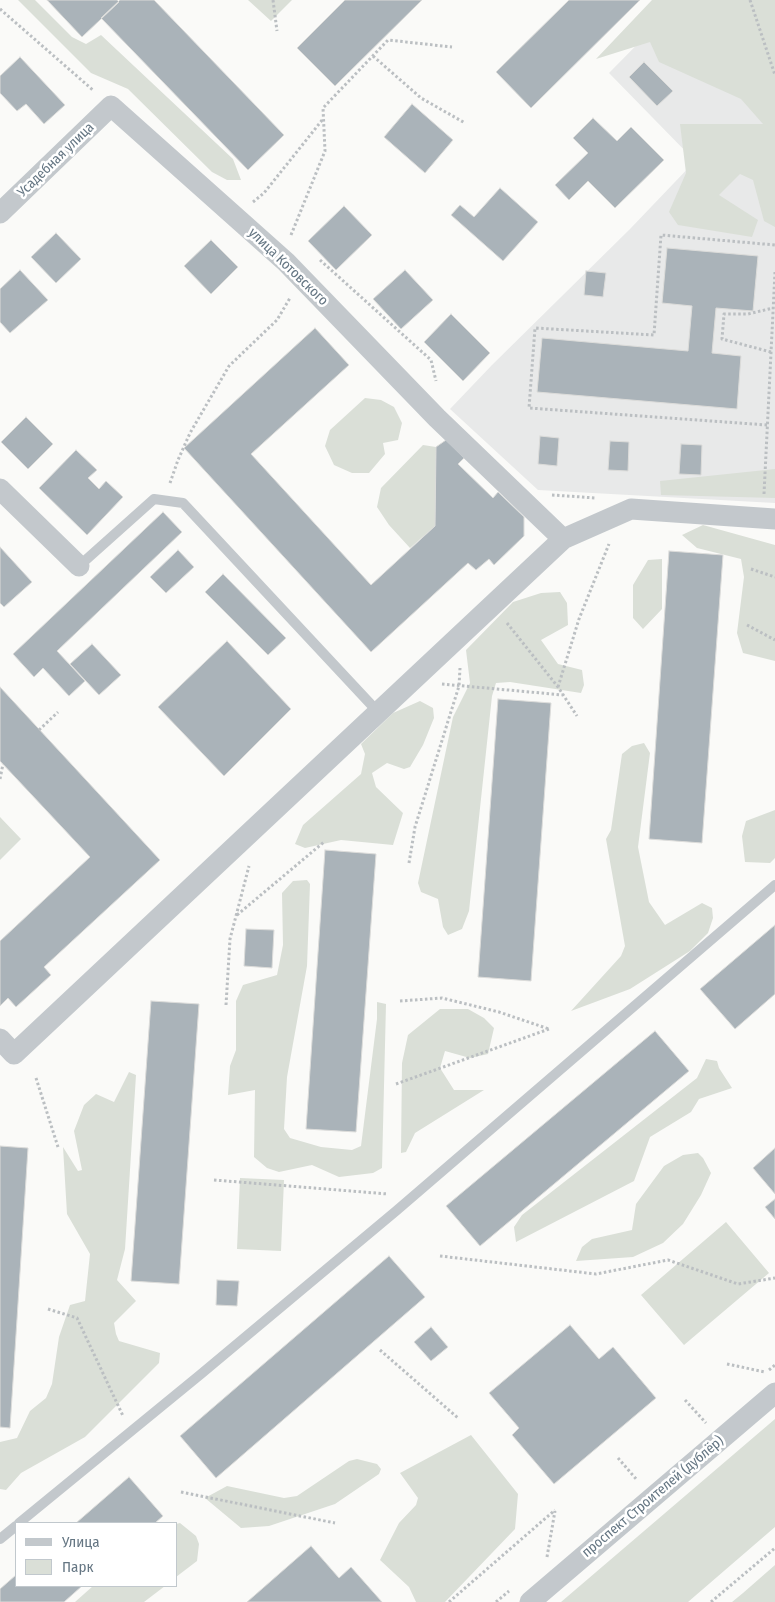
<!DOCTYPE html>
<meta charset="utf-8">
<style>
body{margin:0}
#map{position:relative;width:775px;height:1602px;overflow:hidden;background:#fafaf8;font-family:"Fira Sans Condensed",sans-serif}
canvas{display:block}
.legend{position:absolute;left:15px;top:1522px;width:162px;height:65px;box-sizing:border-box;background:#fff;border:1px solid #c1c8cd;margin:0;padding:6px 9px;list-style:none;font-size:15px;color:#657683}
.legend li{display:flex;align-items:center;gap:10px;height:25px}
.legend b{width:25px;border:1px solid #c1c8cd}
</style>
<div id="map">
<canvas width="775" height="1602"></canvas>
<ul class="legend">
<li><b style="height:6px;background:#c3c8cc"></b>Улица</li>
<li><b style="height:14px;background:#dadfd7"></b>Парк</li>
</ul>
</div>
<script>
const c = document.querySelector('canvas').getContext('2d');
c.lineJoin = 'round';
function fillPath(path, color) {
  c.fillStyle = color;
  c.fill(path, 'evenodd');
}
function toPath(rows) {
  const path = new Path2D();
  for (const r of rows) {
    path.moveTo(r[0], r[1]);
    for (let i = 2; i < r.length; i += 2) path.lineTo(r[i], r[i + 1]);
  }
  return path;
}
function trace(path, color, width, dash) {
  c.strokeStyle = color;
  c.lineWidth = width;
  c.lineCap = dash ? 'butt' : 'round';
  c.setLineDash(dash || []);
  c.stroke(path);
}
function write(font, color, halo, rows, align = 'center') {
  c.font = font + ' "Fira Sans Condensed",sans-serif';
  c.lineWidth = 5;
  c.setLineDash([]);
  c.textBaseline = 'middle';
  c.strokeStyle = halo;
  c.fillStyle = color;
  for (const [text, x, y, turn = 0] of rows) {
    c.save();
    c.translate(x, y);
    c.rotate((+turn || 0) * Math.PI / 180);
    c.textAlign = isNaN(turn) ? turn : align;
    if (halo) c.strokeText(text, 0, 0);
    c.fillText(text, 0, 0);
    c.restore();
  }
}
const built = toPath([
 [681,0,775,0,775,503,538,490,450,409,492,365,630,229,695,161,609,73]
]);
const green = toPath([
 [18,0,35,0,72,37,86,44,101,35,233,159,241,180,227,180,212,172,128,89,91,73],
 [248,0,292,0,271,21],
 [652,0,775,0,775,227,764,221,753,180,740,174,719,195,758,220,752,237,678,225,669,212,686,173,680,124,763,124,741,99,659,62,650,42,596,59],
 [365,398,381,400,394,407,402,423,398,440,383,443,385,454,369,473,352,473,334,465,325,446,330,430],
 [423,445,436,447,435,526,410,548,389,525,377,507,381,488],
 [775,469,775,498,661,495,660,481],
 [703,525,775,545,775,661,743,653,737,633,744,577,741,559,697,548,682,535],
 [662,559,662,609,643,629,633,618,633,585,648,560],
 [560,592,567,603,568,625,541,640,558,664,582,670,584,685,581,693,510,682,496,683,492,696,469,911,462,929,448,935,443,927,438,899,421,892,418,883,453,717,470,683,466,650,513,602,541,593],
 [420,701,433,708,434,718,423,745,410,767,404,769,387,763,372,773,376,787,403,813,393,845,341,840,305,848,295,844,303,825,361,774,365,754,361,744,393,713],
 [644,743,650,753,638,847,649,902,665,925,702,903,712,908,713,918,708,933,690,951,630,989,571,1011,621,956,625,946,606,839,611,830,622,754,632,746],
 [775,810,775,858,770,863,745,862,742,836,746,821],
 [0,817,21,839,0,860],
 [307,880,310,884,307,966,287,1077,284,1129,290,1138,321,1147,352,1150,361,1146,377,1019,377,1002,386,1004,382,1168,373,1173,339,1177,312,1165,279,1172,267,1168,254,1157,255,1090,228,1095,230,1066,236,1050,236,1001,243,985,277,975,283,945,282,893,293,881],
 [440,1009,468,1009,484,1018,494,1028,488,1054,470,1058,445,1051,440,1068,454,1090,484,1090,415,1133,406,1152,401,1153,402,1063,408,1035],
 [706,1059,717,1061,719,1068,732,1088,699,1099,691,1112,650,1137,634,1181,516,1242,514,1227,522,1215,697,1078],
 [129,1072,136,1075,125,1249,117,1280,136,1301,114,1323,116,1334,119,1341,160,1353,159,1363,85,1437,21,1473,6,1490,0,1489,0,1442,17,1438,30,1411,46,1398,52,1384,59,1337,70,1305,85,1301,90,1254,67,1214,63,1147,78,1171,82,1170,74,1131,84,1105,96,1094,114,1102],
 [698,1153,703,1158,711,1173,701,1195,683,1224,663,1243,633,1257,576,1261,582,1247,592,1239,632,1230,636,1204,664,1166,683,1155],
 [240,1178,284,1180,281,1251,237,1249],
 [726,1222,769,1273,684,1345,641,1295],
 [775,1419,775,1527,688,1602,561,1602],
 [471,1435,518,1494,515,1529,445,1602,416,1602,409,1587,380,1560,399,1523,416,1505,418,1498,400,1473],
 [357,1459,377,1464,381,1469,379,1474,335,1504,269,1526,241,1528,205,1498,227,1486,284,1498,297,1496,349,1461],
 [180,1523,196,1536,199,1544,197,1561,176,1577,176,1524],
 [775,1565,775,1602,732,1602,743,1593],
 [93,1586,165,1586,144,1602,75,1602]
]);
const building = toPath([
 [47,0,117,0,119,2,82,37,47,0],
 [120,0,154,0,284,135,248,170,101,18,120,0],
 [345,0,422,0,335,86,297,48,345,0],
 [569,0,640,0,531,108,496,72,569,0],
 [20,57,65,105,44,124,26,104,17,111,0,93,0,76,20,57],
 [644,62,673,91,657,106,629,77,644,62],
 [412,104,453,140,425,173,384,137,412,104],
 [593,118,617,141,631,127,664,160,615,208,588,181,569,200,555,185,588,153,573,138,593,118],
 [500,188,538,222,503,261,451,215,460,205,474,217,500,188],
 [344,206,372,235,336,270,308,241,344,206],
 [56,233,81,259,56,283,31,257,56,233],
 [211,240,238,267,211,294,184,266,211,240],
 [667,248,758,256,753,311,716,308,712,353,741,356,737,409,537,392,542,338,688,351,692,306,662,303,667,248],
 [20,270,48,300,10,333,0,322,0,289,20,270],
 [405,270,433,300,401,329,373,299,405,270],
 [586,271,606,273,603,297,584,295,586,271],
 [451,314,490,353,463,381,424,342,451,314],
 [315,328,349,365,251,454,371,585,435,526,436,447,446,440,464,458,458,464,493,498,498,492,524,517,524,536,494,565,489,559,476,570,468,563,371,652,184,448,315,328],
 [26,417,53,444,28,469,1,442,26,417],
 [540,436,559,438,557,466,538,464,540,436],
 [610,441,629,442,628,471,608,470,610,441],
 [681,444,702,445,701,475,679,474,681,444],
 [76,450,97,470,88,478,99,489,106,481,123,497,87,535,39,488,76,450],
 [163,512,182,532,57,651,85,681,69,696,43,668,34,677,13,654,163,512],
 [0,547,32,582,4,607,0,603,0,547],
 [178,550,194,567,166,593,150,577,178,550],
 [669,551,723,555,702,843,649,839,669,551],
 [223,574,286,638,268,655,205,592,223,574],
 [227,641,291,709,224,776,158,707,227,641],
 [92,644,121,675,99,695,70,664,92,644],
 [0,687,160,860,44,967,51,975,16,1007,8,998,0,1006,0,941,90,857,0,761,0,687],
 [498,699,551,703,531,981,478,977,498,699],
 [325,850,376,854,356,1132,306,1129,325,850],
 [775,925,775,994,735,1029,700,989,775,925],
 [246,929,274,930,272,968,244,966,246,929],
 [151,1001,199,1004,179,1284,131,1281,151,1001],
 [655,1031,689,1071,480,1246,446,1206,655,1031],
 [0,1146,28,1148,10,1428,0,1427,0,1146],
 [775,1148,775,1194,753,1168,775,1148],
 [775,1199,775,1219,765,1207,775,1199],
 [389,1256,425,1297,216,1478,180,1436,389,1256],
 [217,1280,239,1281,237,1306,216,1305,217,1280],
 [570,1325,599,1359,613,1347,656,1398,554,1484,512,1435,519,1428,489,1393,570,1325],
 [431,1327,448,1347,431,1361,414,1342,431,1327],
 [129,1477,163,1516,155,1523,76,1523,129,1477],
 [311,1546,339,1578,351,1567,382,1602,247,1602,311,1546],
 [16,1575,16,1586,82,1586,64,1602,0,1602,0,1589,16,1575]
]);
const path = toPath([
 [273,0,277,31],
 [750,0,775,75],
 [0,9,94,91],
 [373,56,421,98,465,123],
 [253,202,264,193,323,119],
 [291,235,325,151,323,108,388,40,452,47],
 [320,260,431,360,436,381],
 [771,352,722,339,724,314,748,314,773,308],
 [767,425,529,408,535,328,654,335,661,235,775,245],
 [170,483,178,460,190,433,229,366,277,320,290,298],
 [764,494,775,272],
 [552,495,596,498],
 [751,569,775,577],
 [507,623,558,687,577,716],
 [747,625,775,640],
 [442,684,563,695],
 [558,687,579,619,609,544],
 [39,730,58,712],
 [0,779,3,764],
 [409,863,415,827,459,686,460,668],
 [237,915,324,842],
 [400,1001,442,998,499,1012,549,1029],
 [226,1005,230,939,249,866],
 [36,1078,58,1147],
 [396,1084,549,1029],
 [214,1180,388,1194],
 [440,1256,596,1274,668,1260,738,1284,775,1278],
 [48,1309,77,1318,123,1416],
 [380,1350,458,1418],
 [727,1364,765,1372],
 [769,1370,775,1365],
 [685,1400,706,1423],
 [618,1458,637,1480],
 [181,1492,335,1523],
 [547,1557,555,1511],
 [449,1602,555,1510],
 [496,1602,509,1591],
 [711,1602,775,1548]
]);
const lane = toPath([
 [79,566,154,499,183,503,378,712],
 [19,1523,201,1374,396,1211,775,885],
 [0,1539,16,1526]
]);
const street = toPath([
 [0,213,111,106,286,262,437,418,563,539],
 [0,489,79,566],
 [0,1039,14,1054,563,539,631,509,775,519],
 [530,1602,775,1393]
]);
const streetNames = [
 ["Усадебная улица",56,160,-44],
 ["улица Котовского",288,267,44],
 ["проспект Строителей (дублёр)",653,1497,-40]
];
fillPath(built, '#e8e9e9');
fillPath(green, '#dadfd7');
fillPath(building, '#aab3b9');
trace(building, '#dcdcda', 1);
trace(path, '#bbbfc2', 3, [2.5, 2.5]);
trace(lane, '#c3c8cc', 10);
trace(street, '#c3c8cc', 21);
write('14px', '#657683', '#fff', streetNames);
</script>
